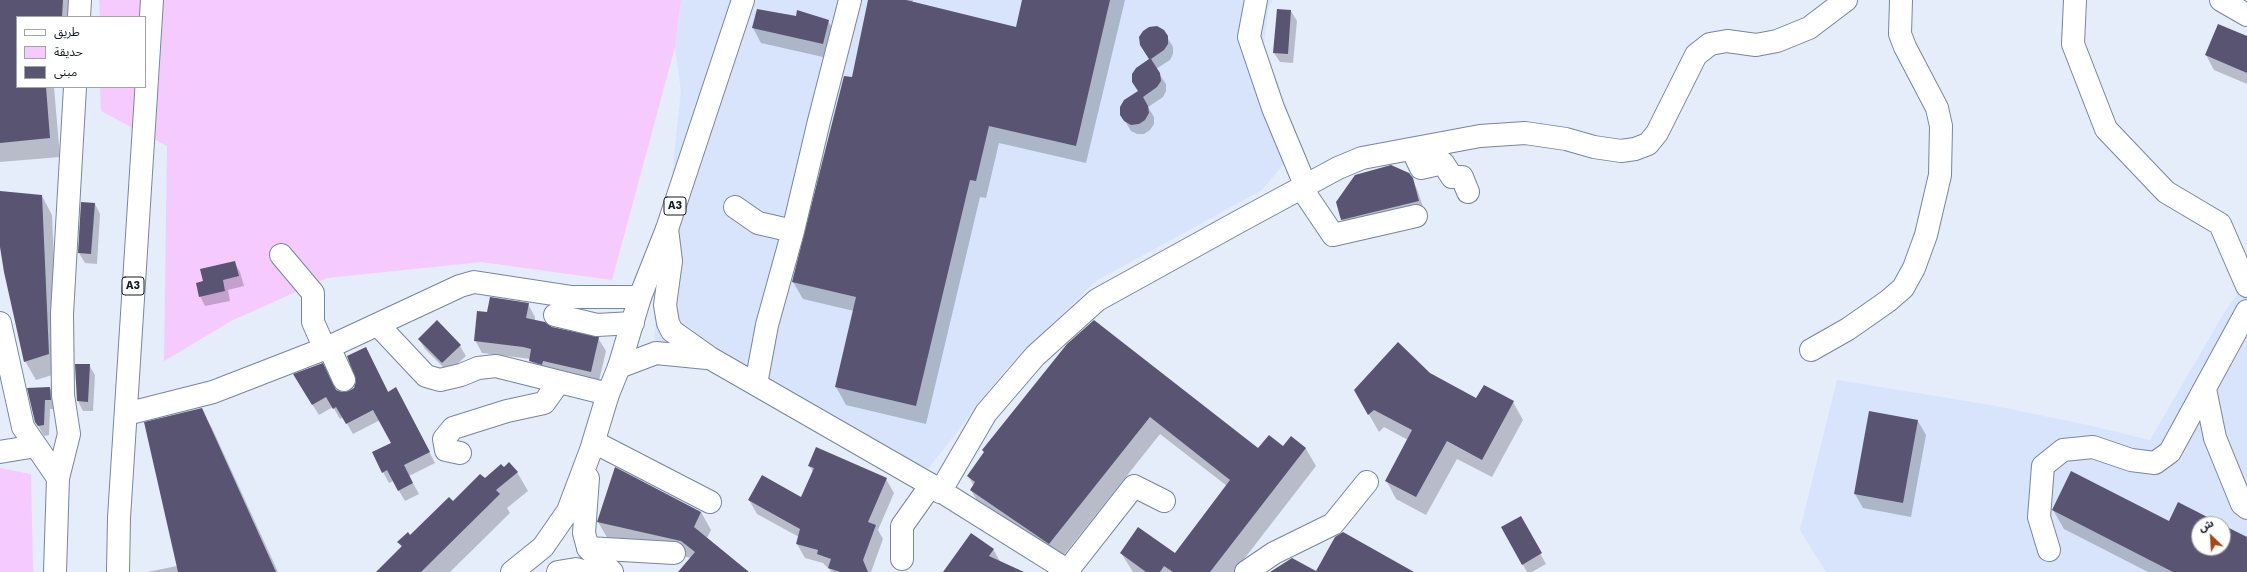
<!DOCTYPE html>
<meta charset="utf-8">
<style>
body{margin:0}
#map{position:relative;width:2247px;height:572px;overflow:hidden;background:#e5ecfa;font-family:"Work Sans","Noto Sans Arabic",sans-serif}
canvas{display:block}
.legend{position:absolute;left:16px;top:16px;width:130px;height:72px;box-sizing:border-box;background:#fff;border:1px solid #a0a3a7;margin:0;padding:5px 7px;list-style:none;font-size:12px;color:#121824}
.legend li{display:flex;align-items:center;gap:8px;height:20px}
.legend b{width:20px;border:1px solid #a0a3a7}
.north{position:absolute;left:2191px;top:516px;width:40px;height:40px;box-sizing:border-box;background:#fff;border:1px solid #a0a3a7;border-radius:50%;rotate:335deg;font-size:11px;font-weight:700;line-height:16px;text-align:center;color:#121824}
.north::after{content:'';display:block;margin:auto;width:14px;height:18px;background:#a94515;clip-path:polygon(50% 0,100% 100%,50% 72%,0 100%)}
</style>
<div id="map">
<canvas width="2247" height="572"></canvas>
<ul class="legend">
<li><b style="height:5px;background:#fff"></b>طريق</li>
<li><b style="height:11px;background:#f5caff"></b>حديقة</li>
<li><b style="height:11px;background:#5a5473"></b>مبنى</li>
</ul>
<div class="north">ش</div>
</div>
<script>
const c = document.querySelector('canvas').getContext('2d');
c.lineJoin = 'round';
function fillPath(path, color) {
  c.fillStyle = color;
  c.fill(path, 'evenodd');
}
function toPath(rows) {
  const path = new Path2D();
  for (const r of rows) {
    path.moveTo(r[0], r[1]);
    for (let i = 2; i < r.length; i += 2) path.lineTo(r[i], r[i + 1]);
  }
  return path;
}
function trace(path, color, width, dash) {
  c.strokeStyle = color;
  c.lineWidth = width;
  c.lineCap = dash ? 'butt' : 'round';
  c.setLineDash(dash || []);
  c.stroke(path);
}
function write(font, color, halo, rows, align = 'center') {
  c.font = font + ' "Work Sans",sans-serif';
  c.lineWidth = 4;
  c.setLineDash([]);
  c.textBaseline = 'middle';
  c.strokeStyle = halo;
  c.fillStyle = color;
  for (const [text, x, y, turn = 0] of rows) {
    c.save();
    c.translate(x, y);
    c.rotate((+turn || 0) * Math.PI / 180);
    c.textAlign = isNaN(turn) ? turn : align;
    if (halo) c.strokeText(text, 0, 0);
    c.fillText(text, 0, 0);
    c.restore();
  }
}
const built = toPath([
 [681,0,1273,0,1269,6,1264,44,1300,144,1262,190,1096,281,1007,368,924,474,654,339,681,91,675,47],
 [2247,280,2247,572,1826,572,1800,530,1837,380,1990,405,2088,425,2150,440,2224,313],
 [2199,524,2223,524,2223,548,2199,548]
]);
const green = toPath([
 [99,0,681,0,675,47,612,280,481,262,327,278,231,321,164,361,167,146,101,111,100,87,145,87,145,17,100,17],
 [0,468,31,474,33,572,0,572]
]);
const shadow = toPath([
 [0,0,75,0,74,17,17,17,17,87,54,87,60,157,0,162],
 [869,0,913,0,912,3,1017,28,1023,0,1125,0,1086,163,999,143,986,198,980,197,926,424,846,405,836,387,854,311,803,299,793,282,852,79],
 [758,10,828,21,837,36,832,59,761,43,753,28],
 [1291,11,1297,21,1293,63,1280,62,1274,53],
 [1167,37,1173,47,1173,54,1170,60,1156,69,1166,84,1166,91,1163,97,1148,107,1154,117,1154,124,1150,130,1144,134,1137,134,1131,131,1121,114,1139,92,1149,60],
 [2247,37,2247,84,2214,70,2206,55],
 [1409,173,1417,189,1426,216,1351,235,1342,220,1337,202],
 [0,192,42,196,52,215,59,373,36,380,25,361,0,234],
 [82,203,95,204,100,214,97,264,85,263,79,253],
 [234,262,240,272,244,286,228,290,230,301,205,306,200,296,204,282],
 [528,304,535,317,535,321,552,328,598,338,606,351,598,385,538,374,531,359,482,353,475,340,488,313],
 [419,339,460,346,466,356,448,372,425,349],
 [1068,345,1258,449,1283,447,1291,437,1306,449,1316,466,1234,572,1133,572,1121,553,1175,555,1227,486,1160,434,1059,561,981,508,971,490,974,486,968,476],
 [366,348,389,393,402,399,435,463,409,476,419,494,405,501,393,481,389,483,383,472,392,444,380,420,353,434,343,417,340,419,333,407,319,415,300,385,328,375,337,391,342,393,349,392,355,388],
 [89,365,95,375,93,411,83,411,78,401],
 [1430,374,1477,399,1513,402,1523,420,1492,477,1457,459,1426,515,1396,499,1386,480,1408,440,1384,427,1379,432,1355,390],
 [50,388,56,398,56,409,50,409,49,435,44,436,36,422],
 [201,409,212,428,278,572,147,572,177,566],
 [1918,421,1926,435,1911,517,1863,508,1855,494],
 [809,465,886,479,894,493,878,530,883,539,871,572,832,572,823,563,805,558,797,544,799,537,757,514,749,500,802,498,813,472],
 [504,468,517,472,528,491,507,508,510,513,450,572,377,572,402,548,399,542,410,536,485,479],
 [2053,510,2169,522,2219,524,2199,524,2199,548,2223,548,2223,526,2247,538,2247,572,2148,572,2064,529],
 [701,512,711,530,707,538,747,572,680,572,691,558,608,539,598,522],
 [1520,517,1546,564,1532,572,1527,572,1502,528],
 [993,549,1001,563,1022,572,944,572]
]);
const building = toPath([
 [0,0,63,0,62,17,17,17,17,87,46,87,50,138,0,143],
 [868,0,906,0,1016,27,1022,0,1110,0,1076,146,989,126,976,181,970,180,916,406,835,387,856,297,792,282,844,76,852,77],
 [757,9,796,16,797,10,829,20,823,44,752,28],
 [1277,9,1291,10,1288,54,1273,53],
 [2218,24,2247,36,2247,73,2205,55],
 [1157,26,1164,30,1168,36,1168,44,1164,50,1151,59,1160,73,1161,81,1157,87,1143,97,1148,106,1149,113,1145,120,1139,124,1131,125,1124,121,1120,115,1120,107,1124,100,1138,91,1132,82,1132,74,1136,68,1149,59,1140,45,1139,37,1143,31,1149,27],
 [1391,165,1409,173,1413,178,1419,201,1341,220,1336,202,1355,175],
 [0,191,42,195,49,354,24,362,4,272,0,247],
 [81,202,95,203,91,254,78,253],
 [235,261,239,276,223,280,225,291,199,297,196,283,203,281,200,269],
 [490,297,529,303,526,318,545,322,552,327,599,337,591,372,543,361,542,365,529,361,531,349,523,347,474,341,477,311,487,312],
 [437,320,461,345,442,363,418,339],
 [1094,320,1258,448,1269,435,1283,446,1291,436,1306,448,1210,572,1173,572,1164,566,1160,572,1146,572,1120,553,1138,527,1175,553,1230,480,1150,417,1049,544,970,490,975,482,967,476,984,452,982,450,1067,344],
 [1398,342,1430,373,1476,398,1484,385,1514,401,1482,460,1447,441,1416,497,1385,481,1412,430,1374,410,1368,415,1354,390],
 [366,347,388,392,396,387,430,452,404,465,413,483,398,491,387,470,382,473,372,452,391,443,373,410,346,424,336,407,333,409,326,397,312,405,293,374,323,363,336,390,342,392,349,391,354,388,356,381,347,356],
 [75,364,90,364,88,402,77,401],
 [50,387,51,400,45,400,44,425,38,426,35,422,27,388],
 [202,408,276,572,178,572,144,422],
 [1869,411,1918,420,1903,503,1854,494],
 [816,447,887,478,868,522,876,525,863,560,868,572,840,572,828,568,831,559,817,554,818,550,796,544,800,529,748,500,762,475,801,497,814,468,808,466],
 [509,462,518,472,496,490,500,494,421,572,376,572,402,546,397,542,408,532,410,535,449,497,453,501,480,474,485,478,501,464,504,467],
 [615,467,701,512,694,527,749,572,678,572,695,552,681,541,597,522],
 [2071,471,2169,521,2178,502,2221,524,2199,524,2199,548,2223,548,2223,525,2247,537,2247,572,2173,572,2052,510],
 [1521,516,1542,553,1522,565,1501,527],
 [1343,532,1414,572,1270,572,1292,558,1316,571,1335,537],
 [971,533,994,549,989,556,1024,572,943,572]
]);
const minor = toPath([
 [1256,0,1249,37,1273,108,1306,187],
 [2075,0,2073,44,2106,129,2166,192,2220,224,2247,286],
 [2221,0,2247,15],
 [79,17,80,0],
 [1412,149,1421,168,1443,163,1452,177,1462,177,1468,192],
 [1302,189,1333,235,1416,216],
 [735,207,758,223,793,231],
 [281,255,313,293,313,322,325,349],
 [555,315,597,325,633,323],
 [0,323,23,427,58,478,55,572],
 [379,326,426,376,440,380,461,375,478,368,496,366,608,394],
 [329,347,344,380],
 [1811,350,1848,329,1888,301,1903,288,1914,268,1926,235,1940,175,1941,126,1937,108,1905,47,1900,34,1901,0],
 [756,384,767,325,793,231,819,121,850,0],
 [2205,389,2215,438,2242,504,2247,508],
 [126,414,213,392,329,347,460,286,474,282,572,297,640,297],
 [594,442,710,502],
 [0,452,36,446],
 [460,453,446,450,444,439,453,428,507,411,544,403,559,382],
 [58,478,69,434,63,395,62,314,75,87],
 [940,492,986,413,1035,356,1097,300,1240,221,1338,168,1362,158,1480,136,1525,133,1566,139,1594,147,1621,151,1635,149,1648,144,1657,133,1696,55,1710,44,1727,41,1756,45,1777,41,1809,28,1846,0],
 [588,548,674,553],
 [2049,550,2039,517,2043,466,2063,450,2093,447,2131,460,2155,463,2170,452,2247,311],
 [902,559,902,526,931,485],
 [1068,570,1134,486,1164,501],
 [1246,572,1274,553,1333,524,1367,482]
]);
const major = toPath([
 [667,229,671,261,665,305,668,323,672,331,710,358,931,485,1070,572],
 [619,367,656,353,707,358]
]);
const highway = toPath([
 [588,478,584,533,588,548,612,572],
 [118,572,119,518,152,0],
 [512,572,543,547,568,511,591,450,608,394,619,367,640,297,667,229,743,0],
 [558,572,576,569,586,572]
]);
const shields = [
 [675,206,22],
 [133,286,22]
];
const shieldNames = [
 ["A3",675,206],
 ["A3",133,286]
];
fillPath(built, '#d8e4fc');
fillPath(green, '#f5caff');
fillPath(shadow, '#0003');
fillPath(building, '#5a5473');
trace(minor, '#7685a3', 24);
trace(major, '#7685a3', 24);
trace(highway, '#7685a3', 24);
trace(minor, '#fff', 22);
trace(major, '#fff', 22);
trace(highway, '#fff', 22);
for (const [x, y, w] of shields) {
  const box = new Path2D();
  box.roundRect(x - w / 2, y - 9, w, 18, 3);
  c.fillStyle = '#fff';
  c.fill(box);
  trace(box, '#121824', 1);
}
write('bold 11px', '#121824', null, shieldNames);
</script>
